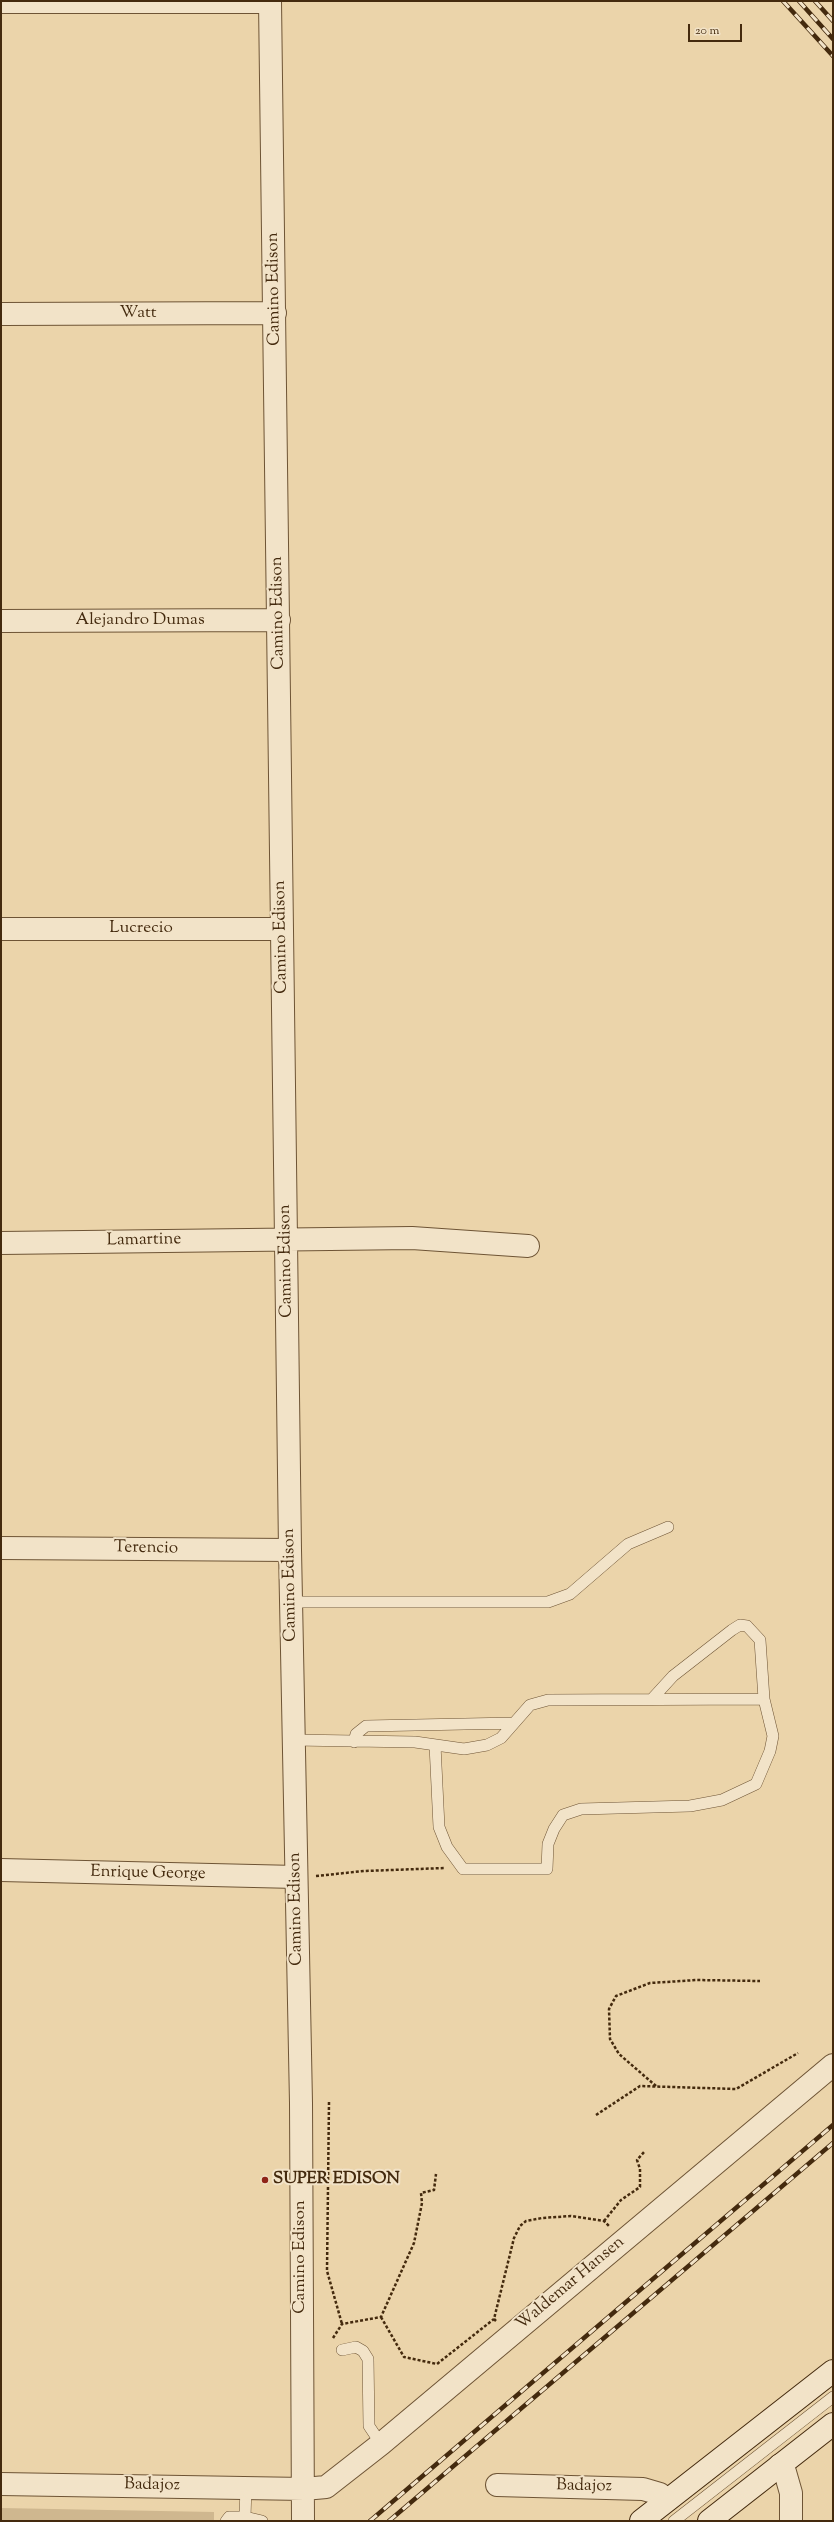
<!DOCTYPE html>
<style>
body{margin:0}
#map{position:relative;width:834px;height:2522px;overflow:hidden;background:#ebd4aa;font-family:"Sorts Mill Goudy",serif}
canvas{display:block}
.frame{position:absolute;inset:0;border:2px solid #442a0e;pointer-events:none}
.scale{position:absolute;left:688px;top:24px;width:54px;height:18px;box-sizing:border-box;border:2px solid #442a0e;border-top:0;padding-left:5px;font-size:12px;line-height:14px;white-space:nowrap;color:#442a0e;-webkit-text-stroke:3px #f2e3c8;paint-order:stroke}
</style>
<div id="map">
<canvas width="834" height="2522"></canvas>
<div class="frame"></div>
<div class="scale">20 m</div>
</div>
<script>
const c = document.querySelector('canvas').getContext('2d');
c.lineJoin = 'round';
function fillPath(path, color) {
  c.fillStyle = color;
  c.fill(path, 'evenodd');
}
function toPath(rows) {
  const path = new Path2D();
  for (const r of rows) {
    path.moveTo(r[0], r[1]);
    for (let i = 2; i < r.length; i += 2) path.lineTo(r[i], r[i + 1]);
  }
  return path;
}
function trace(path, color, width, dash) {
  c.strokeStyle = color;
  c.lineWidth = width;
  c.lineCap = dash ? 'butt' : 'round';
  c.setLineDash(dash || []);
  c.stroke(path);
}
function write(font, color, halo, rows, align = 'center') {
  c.font = font + ' "Sorts Mill Goudy",serif';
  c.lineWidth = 4;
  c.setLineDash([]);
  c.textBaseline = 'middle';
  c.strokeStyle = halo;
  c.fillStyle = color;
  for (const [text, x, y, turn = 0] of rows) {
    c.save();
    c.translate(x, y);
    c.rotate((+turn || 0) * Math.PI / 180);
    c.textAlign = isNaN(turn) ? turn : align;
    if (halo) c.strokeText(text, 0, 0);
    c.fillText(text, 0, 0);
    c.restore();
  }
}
const green = toPath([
 [1,2508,214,2512,214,2521,1,2521]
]);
const path = toPath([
 [316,1876,364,1871,445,1868],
 [656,2086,619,2054,610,2039,609,2009,616,1996,650,1983,697,1980,760,1981],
 [329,2102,327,2271,342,2324],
 [596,2115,640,2086,736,2089,798,2053],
 [604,2221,621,2200,640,2187,640,2169,637,2160,645,2151],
 [381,2317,404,2357,437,2364,494,2319],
 [496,2321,494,2319,514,2238,520,2226,526,2221,542,2218,571,2216,604,2221,610,2227],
 [333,2338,342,2324,381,2317,414,2243,422,2203,421,2193,434,2190,436,2174]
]);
const service = toPath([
 [291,1602,548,1602,570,1594,628,1544,668,1527],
 [294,1740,415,1742,464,1749,487,1745,501,1738,530,1705,548,1700,764,1699,760,1640,747,1626,740,1625,732,1630,673,1676,652,1699],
 [354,1742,356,1734,366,1726,514,1723],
 [435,1745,439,1827,447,1847,463,1869,547,1869,548,1844,554,1829,563,1815,581,1809,690,1806,722,1800,756,1784,770,1751,773,1736,764,1699],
 [342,2350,356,2347,363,2351,368,2359,369,2426,381,2444],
 [245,2517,246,2487],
 [226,2521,229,2517,245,2517,262,2521],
 [674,2521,833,2397]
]);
const minor = toPath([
 [270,1,290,1550,301,2103,303,2521],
 [1,2,270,2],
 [1,314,275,313],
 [1,621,279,620],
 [1,929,281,929],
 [1,1243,412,1238,528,1246],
 [1,1548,290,1550],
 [1,1870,296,1877],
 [780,2465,785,2472,791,2493,791,2521],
 [1,2484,304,2489,326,2487,381,2444,833,2065],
 [497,2485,643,2489,660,2494,667,2500]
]);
const secondary = toPath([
 [641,2521,833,2371],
 [709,2521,833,2424]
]);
const rail = toPath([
 [783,1,833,56],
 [799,1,833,39],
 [815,1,833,21],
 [370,2521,833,2125],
 [389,2521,833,2143]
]);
const markers = [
 [265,2180,4,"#8f2418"]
];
const streetNames = [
 ["Camino Edison",275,289,-91],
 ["Watt",138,314],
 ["Camino Edison",279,613,-91],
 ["Alejandro Dumas",140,621],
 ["Lucrecio",141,929],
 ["Camino Edison",282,937,-91],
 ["Lamartine",144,1241,-1],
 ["Camino Edison",287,1261,-91],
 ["Terencio",146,1549,1],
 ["Camino Edison",291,1585,-91],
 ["Enrique George",148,1874,1],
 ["Camino Edison",297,1909,-91],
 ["Camino Edison",301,2257,-90],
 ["Waldemar Hansen",571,2284,-40],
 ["Badajoz",152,2486,1],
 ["Badajoz",584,2487,1]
];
const poiNames = [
 ["SUPER EDISON",273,2180]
];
fillPath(green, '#cfb78f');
trace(service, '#6e5435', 12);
trace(minor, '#6e5435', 24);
trace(secondary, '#442a0e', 24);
trace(path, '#442a0e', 2.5, [3, 2]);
trace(service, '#f2e3c8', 11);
trace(minor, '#f2e3c8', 22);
trace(secondary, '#f2e3c8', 22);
trace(rail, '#442a0e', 4.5);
trace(rail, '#f2e3c8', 3, [9]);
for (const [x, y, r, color] of markers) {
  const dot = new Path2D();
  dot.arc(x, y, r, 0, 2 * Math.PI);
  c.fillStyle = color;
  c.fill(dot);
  trace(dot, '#f2e3c8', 1.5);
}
write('17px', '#442a0e', '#f2e3c8', streetNames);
write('bold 17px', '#442a0e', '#f2e3c8', poiNames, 'left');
</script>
